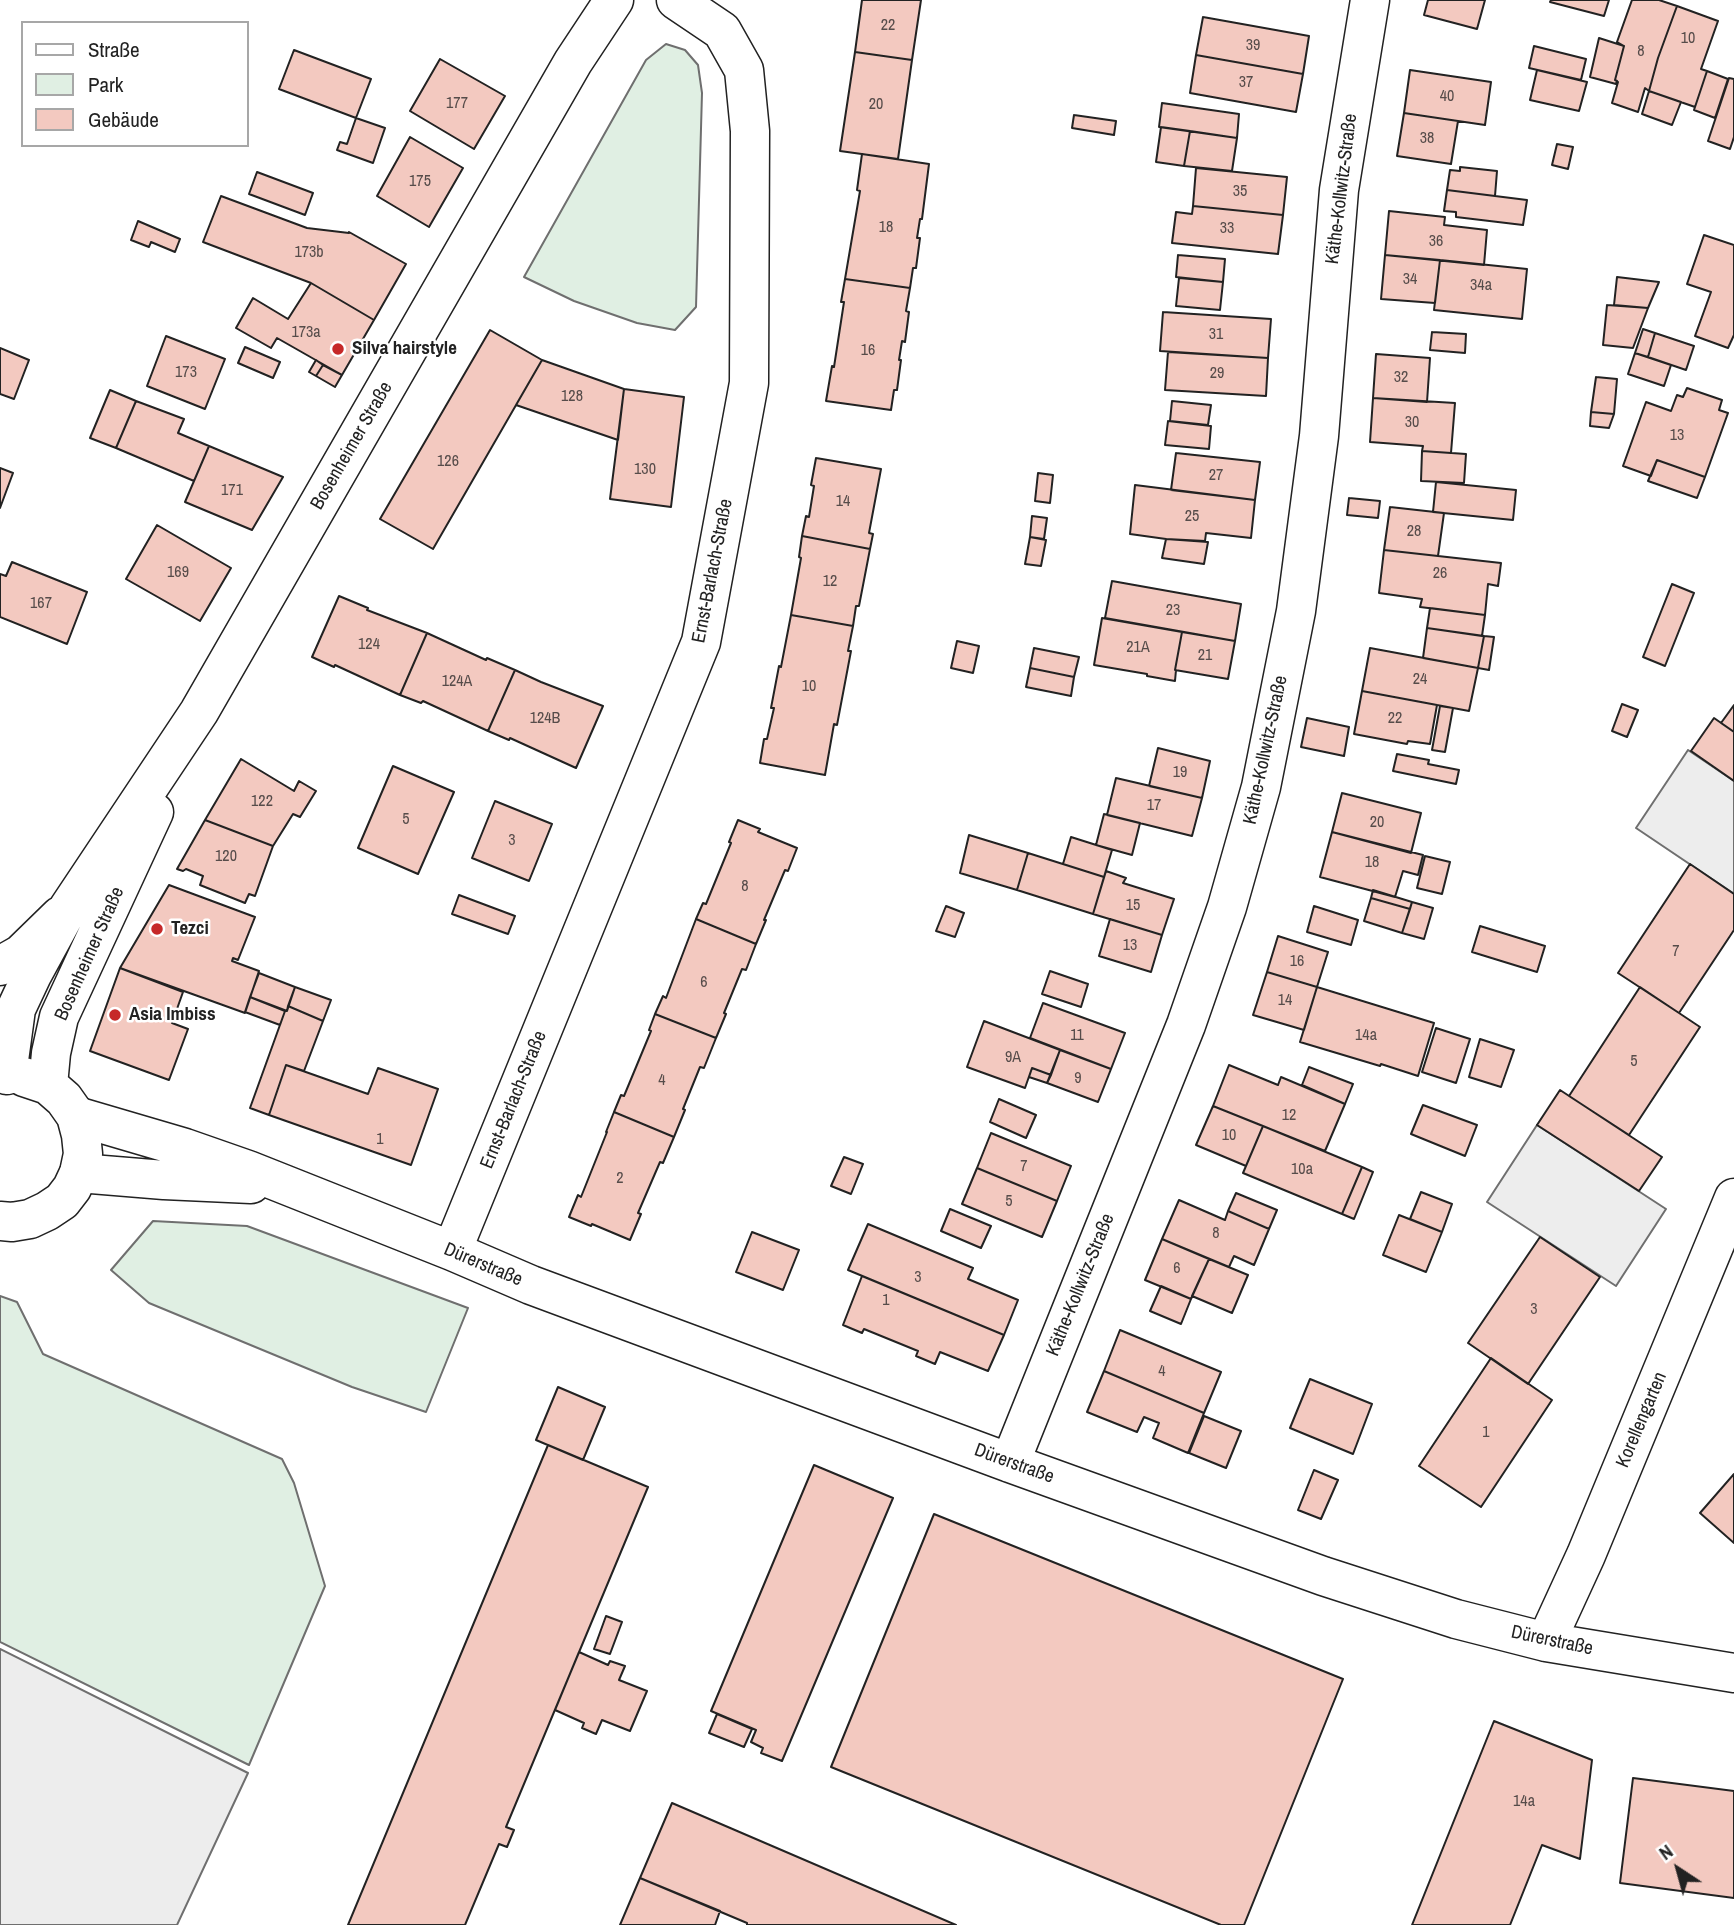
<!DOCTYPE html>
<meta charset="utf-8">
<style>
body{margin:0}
#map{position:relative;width:1734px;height:1925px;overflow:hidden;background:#fff;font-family:"Archivo Narrow",sans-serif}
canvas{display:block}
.legend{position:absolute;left:21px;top:21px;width:228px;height:126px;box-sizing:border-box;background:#fff;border:2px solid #a7a7a7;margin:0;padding:9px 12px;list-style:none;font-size:21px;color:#222}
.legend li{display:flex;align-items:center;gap:14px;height:35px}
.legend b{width:35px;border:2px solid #a7a7a7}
.north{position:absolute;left:1643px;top:1834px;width:70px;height:70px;-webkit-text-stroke:5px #fff;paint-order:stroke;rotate:324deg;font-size:19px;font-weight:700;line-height:28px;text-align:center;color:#222}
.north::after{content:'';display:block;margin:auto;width:24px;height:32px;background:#222;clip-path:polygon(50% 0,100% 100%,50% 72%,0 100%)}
</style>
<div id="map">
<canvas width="1734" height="1925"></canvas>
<ul class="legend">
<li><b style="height:9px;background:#fff"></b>Straße</li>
<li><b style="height:19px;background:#e0efe3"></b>Park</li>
<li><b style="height:19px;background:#f3c9c0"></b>Gebäude</li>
</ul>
<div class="north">N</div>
</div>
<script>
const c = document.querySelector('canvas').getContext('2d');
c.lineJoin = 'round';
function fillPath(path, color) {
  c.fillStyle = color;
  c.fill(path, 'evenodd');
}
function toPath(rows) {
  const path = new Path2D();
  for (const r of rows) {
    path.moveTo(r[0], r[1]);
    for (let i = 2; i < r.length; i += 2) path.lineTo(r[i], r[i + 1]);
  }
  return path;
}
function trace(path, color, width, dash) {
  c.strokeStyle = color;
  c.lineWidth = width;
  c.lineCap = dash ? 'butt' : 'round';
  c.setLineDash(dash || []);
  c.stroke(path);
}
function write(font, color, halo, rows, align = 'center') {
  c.font = font + ' "Archivo Narrow",sans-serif';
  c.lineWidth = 5;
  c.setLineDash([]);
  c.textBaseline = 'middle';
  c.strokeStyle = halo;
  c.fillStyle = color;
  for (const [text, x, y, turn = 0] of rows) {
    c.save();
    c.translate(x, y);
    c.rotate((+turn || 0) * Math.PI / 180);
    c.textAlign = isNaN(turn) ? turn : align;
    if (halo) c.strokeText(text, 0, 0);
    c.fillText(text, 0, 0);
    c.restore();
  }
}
const green = toPath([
 [666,44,685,50,698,65,702,93,696,307,675,330,637,323,574,301,524,277,646,60,666,44],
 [153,1221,247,1226,468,1308,426,1412,352,1387,149,1303,111,1270,153,1221],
 [0,1296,17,1302,43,1354,282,1459,294,1483,325,1586,249,1765,0,1642,0,1296]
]);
const parking = toPath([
 [1688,750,1734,781,1734,894,1636,828,1688,750],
 [1537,1125,1666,1209,1616,1286,1487,1202,1537,1125],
 [0,1649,248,1773,177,1925,0,1925,0,1649]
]);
const building = toPath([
 [862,0,921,0,912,60,855,52,862,0],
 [1428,0,1485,0,1477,29,1424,15,1428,0],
 [1551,0,1609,0,1604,16,1550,2,1551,0],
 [1632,0,1659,0,1677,6,1658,58,1649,91,1645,88,1638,112,1612,103,1618,82,1615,80,1624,46,1617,42,1632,0],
 [1677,6,1718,21,1701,69,1707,71,1695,107,1649,91,1658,58,1677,6],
 [1203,17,1309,36,1303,74,1196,55,1203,17],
 [1599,38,1624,46,1615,80,1617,81,1616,84,1590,77,1599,38],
 [1534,46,1586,59,1581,80,1529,68,1534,46],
 [294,50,371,79,356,118,279,89,294,50],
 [855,52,912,60,898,159,840,151,855,52],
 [1196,55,1303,74,1296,112,1190,93,1196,55],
 [440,59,505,96,474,149,410,111,440,59],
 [1410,70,1491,82,1485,125,1404,113,1410,70],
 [1537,70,1587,82,1579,111,1530,100,1537,70],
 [1707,71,1728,79,1715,118,1694,110,1707,71],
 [1729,78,1734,79,1734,137,1730,149,1708,141,1729,78],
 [1649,91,1681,102,1672,125,1642,114,1649,91],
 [1162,103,1239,114,1237,138,1159,127,1162,103],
 [1404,113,1458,121,1451,164,1397,156,1404,113],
 [1074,115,1116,121,1114,135,1072,128,1074,115],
 [356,118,385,128,373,163,337,150,340,142,347,144,356,118],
 [1161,127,1190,131,1184,166,1156,162,1161,127],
 [1190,131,1237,138,1232,171,1184,166,1190,131],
 [410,137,463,168,429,227,377,196,410,137],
 [1557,144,1573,147,1568,169,1552,165,1557,144],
 [862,154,929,164,922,219,920,219,917,238,920,238,916,268,913,268,910,288,845,279,860,191,857,190,862,154],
 [1460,167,1497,171,1495,196,1447,190,1450,170,1460,171,1460,167],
 [1196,168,1287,177,1283,215,1193,206,1196,168],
 [257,172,313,193,305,215,249,194,257,172],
 [1447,190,1527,200,1523,225,1456,217,1456,212,1444,211,1447,190],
 [221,196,307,228,349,233,349,232,406,264,374,320,311,283,203,242,221,196],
 [1193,206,1283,215,1278,254,1172,243,1176,212,1192,214,1193,206],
 [1389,211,1445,217,1444,225,1487,230,1484,265,1385,255,1389,211],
 [138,221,180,239,175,252,151,242,149,247,131,240,138,221],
 [1704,235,1734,245,1734,335,1728,348,1695,336,1711,292,1687,284,1704,235],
 [1178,255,1225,259,1223,282,1176,277,1178,255],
 [1385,255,1440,260,1435,303,1381,299,1385,255],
 [1440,260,1527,269,1522,319,1434,310,1440,260],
 [1617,277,1659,282,1648,308,1614,305,1617,277],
 [1179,278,1223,282,1220,310,1176,306,1179,278],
 [845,279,910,288,906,311,909,312,905,342,902,341,899,360,901,360,897,390,894,390,891,410,826,401,832,366,834,367,844,302,841,302,845,279],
 [311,283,374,320,342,375,277,338,271,348,236,328,253,298,288,319,311,283],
 [1607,305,1648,308,1633,348,1603,345,1607,305],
 [1163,312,1271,319,1268,358,1160,351,1163,312],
 [1643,329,1655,333,1648,357,1635,353,1643,329],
 [490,330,542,360,433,549,380,519,490,330],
 [1432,332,1466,334,1465,353,1430,350,1432,332],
 [1655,333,1694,346,1686,370,1648,357,1655,333],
 [166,336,225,359,205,409,147,386,166,336],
 [245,347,280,362,273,378,238,363,245,347],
 [0,348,29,360,14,399,0,394,0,348],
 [1168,352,1268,358,1266,396,1165,390,1168,352],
 [1635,353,1671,365,1664,386,1628,374,1635,353],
 [1376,354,1430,358,1427,402,1373,398,1376,354],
 [316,360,323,365,316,376,309,372,316,360],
 [542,360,624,389,618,440,516,405,542,360],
 [323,365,342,375,335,387,316,376,323,365],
 [1596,377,1617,379,1614,414,1591,412,1596,377],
 [1687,388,1722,400,1719,410,1728,413,1705,477,1657,460,1651,476,1623,466,1646,402,1671,411,1677,395,1683,397,1687,388],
 [624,389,684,397,671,507,610,499,624,389],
 [110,390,136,401,116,448,90,438,110,390],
 [1373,398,1455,403,1451,453,1422,451,1423,446,1370,442,1373,398],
 [136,401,184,419,178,433,209,446,194,481,116,448,136,401],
 [1172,401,1211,405,1208,425,1170,421,1172,401],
 [1591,412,1614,414,1609,428,1590,426,1591,412],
 [1168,421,1211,426,1209,449,1165,445,1168,421],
 [209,446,283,477,252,530,185,502,209,446],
 [1422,451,1466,454,1464,483,1421,481,1422,451],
 [1176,453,1260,462,1255,500,1171,490,1176,453],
 [816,458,881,469,869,533,873,534,870,549,802,536,806,516,809,517,814,486,811,485,816,458],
 [1657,460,1705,477,1697,498,1648,481,1657,460],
 [0,468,13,473,0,508,0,468],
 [1038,473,1053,475,1050,503,1035,501,1038,473],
 [1436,482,1516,490,1513,520,1433,512,1436,482],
 [1135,485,1255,500,1251,538,1206,533,1205,541,1166,539,1130,534,1135,485],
 [1349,498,1380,501,1378,518,1347,515,1349,498],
 [1390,507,1444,513,1438,556,1384,550,1390,507],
 [1032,516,1047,518,1044,539,1030,537,1032,516],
 [157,525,231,568,200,621,126,579,157,525],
 [802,536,870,549,859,606,856,606,853,626,791,615,801,558,799,557,802,536],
 [1030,537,1046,540,1041,566,1025,564,1030,537],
 [1166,539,1208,542,1204,564,1162,558,1166,539],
 [1384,550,1501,563,1498,586,1488,584,1485,615,1420,607,1422,599,1379,593,1384,550],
 [12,562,87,592,67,644,0,617,0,574,6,576,12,562],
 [1112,581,1241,604,1235,641,1105,618,1112,581],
 [1672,584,1694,593,1665,666,1643,657,1672,584],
 [339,596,368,608,367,610,427,633,400,695,335,665,334,667,312,657,339,596],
 [1430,608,1485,615,1482,636,1427,628,1430,608],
 [791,615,853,626,848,651,851,651,837,725,834,724,825,775,760,763,764,739,767,739,774,708,771,708,779,666,781,667,791,615],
 [1102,618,1182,632,1175,670,1176,670,1175,681,1147,676,1147,674,1094,665,1102,618],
 [1427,628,1484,636,1478,668,1423,658,1427,628],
 [1182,632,1235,641,1228,679,1175,670,1182,632],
 [427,633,486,660,487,658,515,670,488,731,423,701,421,703,400,695,427,633],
 [1484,636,1494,637,1489,670,1478,668,1484,636],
 [957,641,979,646,973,673,951,668,957,641],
 [1034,648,1079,657,1074,677,1030,668,1034,648],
 [1370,648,1478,668,1469,711,1362,691,1370,648],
 [1030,668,1074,677,1071,696,1026,687,1030,668],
 [515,670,541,682,603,706,576,768,510,738,509,740,488,731,515,670],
 [1362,691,1437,705,1430,744,1408,741,1407,744,1354,734,1362,691],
 [1622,704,1638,710,1627,737,1612,731,1622,704],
 [1734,705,1734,732,1721,723,1734,705],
 [1440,706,1453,708,1445,752,1432,750,1440,706],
 [1307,718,1349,727,1344,756,1301,747,1307,718],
 [1714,718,1734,732,1734,781,1691,751,1714,718],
 [1158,748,1210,761,1202,798,1149,786,1158,748],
 [1397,754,1429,760,1428,764,1459,770,1456,784,1393,771,1397,754],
 [241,759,294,791,299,781,316,791,300,817,293,814,273,846,205,820,241,759],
 [393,766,454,792,418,874,358,848,393,766],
 [1116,778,1202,798,1192,836,1107,815,1116,778],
 [1342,793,1421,813,1411,853,1332,832,1342,793],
 [495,801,552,824,529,881,472,858,495,801],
 [1104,814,1140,823,1132,855,1096,845,1104,814],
 [205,820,273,846,255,896,249,894,245,903,200,885,203,876,186,869,183,871,177,869,205,820],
 [738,820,760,829,758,832,797,848,788,871,785,870,764,920,766,920,756,944,696,919,703,903,706,904,731,843,729,842,738,820],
 [1332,832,1423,855,1418,875,1403,871,1395,897,1320,877,1332,832],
 [969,835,1028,853,1017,890,960,873,969,835],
 [1071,837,1112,850,1104,877,1063,864,1071,837],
 [1028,853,1104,877,1093,914,1017,890,1028,853],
 [1425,856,1450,862,1442,894,1417,888,1425,856],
 [1690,864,1734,894,1734,930,1679,1013,1618,973,1690,864],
 [1106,871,1126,878,1123,883,1174,899,1162,935,1093,914,1106,871],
 [169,885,255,917,238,960,233,958,232,961,259,971,245,1013,120,968,169,885],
 [1373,890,1412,902,1410,909,1371,898,1373,890],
 [459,895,515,916,508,934,452,914,459,895],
 [1371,898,1410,909,1402,933,1364,921,1371,898],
 [1412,902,1433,908,1424,939,1402,933,1412,902],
 [946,906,964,913,955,937,936,931,946,906],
 [1314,906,1358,920,1351,945,1307,932,1314,906],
 [696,919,756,944,746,970,742,969,724,1013,726,1014,716,1038,655,1014,663,996,666,998,696,919],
 [1110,919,1162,935,1151,972,1099,956,1110,919],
 [1480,926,1545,946,1537,972,1472,952,1480,926],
 [1278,936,1328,952,1317,987,1267,972,1278,936],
 [120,968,183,992,172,1023,188,1029,169,1080,90,1051,120,968],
 [1050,971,1088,984,1081,1007,1042,994,1050,971],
 [1267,972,1317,987,1304,1030,1253,1015,1267,972],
 [259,973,295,987,287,1011,250,997,259,973],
 [295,987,331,1000,323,1021,288,1006,295,987],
 [1317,987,1434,1023,1418,1076,1381,1064,1380,1066,1300,1042,1317,987],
 [1640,987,1700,1027,1629,1135,1569,1096,1640,987],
 [250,997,285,1011,280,1025,245,1012,250,997],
 [1043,1003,1125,1033,1111,1069,1030,1038,1043,1003],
 [288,1006,323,1021,304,1071,286,1065,269,1115,250,1108,285,1011,287,1011,288,1006],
 [655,1014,716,1038,704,1068,700,1067,683,1109,685,1110,674,1137,614,1112,621,1095,624,1096,651,1031,649,1030,655,1014],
 [984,1021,1060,1050,1051,1075,1032,1068,1025,1088,967,1067,984,1021],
 [1436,1028,1470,1039,1456,1083,1422,1072,1436,1028],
 [1480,1039,1514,1050,1501,1087,1469,1077,1480,1039],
 [1060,1050,1111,1069,1098,1102,1047,1083,1060,1050],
 [286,1065,368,1094,378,1068,438,1089,411,1165,269,1115,286,1065],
 [1229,1065,1278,1085,1281,1077,1345,1104,1325,1151,1213,1106,1229,1065],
 [1309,1067,1353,1084,1345,1104,1302,1085,1309,1067],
 [1032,1068,1051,1075,1047,1083,1029,1077,1032,1068],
 [1560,1090,1662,1157,1639,1191,1537,1125,1560,1090],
 [999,1099,1036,1115,1026,1138,990,1122,999,1099],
 [1423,1105,1477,1125,1465,1156,1411,1134,1423,1105],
 [1213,1106,1263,1126,1246,1166,1196,1145,1213,1106],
 [614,1112,674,1137,663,1163,660,1162,638,1213,641,1214,630,1240,592,1224,591,1226,569,1217,578,1195,581,1197,607,1132,606,1132,614,1112],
 [1263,1126,1362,1167,1342,1214,1243,1173,1263,1126],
 [991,1133,1071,1166,1057,1201,977,1168,991,1133],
 [844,1157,863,1164,851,1194,831,1186,844,1157],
 [1362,1167,1373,1172,1354,1219,1342,1214,1362,1167],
 [977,1168,1057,1201,1042,1237,962,1204,977,1168],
 [1421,1192,1452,1204,1442,1232,1410,1219,1421,1192],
 [1236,1193,1277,1210,1269,1229,1228,1211,1236,1193],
 [1179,1200,1225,1220,1228,1211,1269,1229,1254,1265,1234,1256,1229,1267,1162,1239,1179,1200],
 [950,1209,991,1226,981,1248,941,1231,950,1209],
 [1399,1215,1442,1232,1426,1272,1383,1255,1399,1215],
 [868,1224,973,1268,968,1279,1018,1300,1004,1335,848,1270,868,1224],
 [752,1232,799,1250,783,1290,736,1272,752,1232],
 [1540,1237,1600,1277,1528,1384,1468,1343,1540,1237],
 [1162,1239,1209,1259,1191,1299,1145,1280,1162,1239],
 [1209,1259,1248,1275,1232,1313,1192,1296,1209,1259],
 [862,1276,1004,1335,988,1371,940,1352,935,1364,916,1356,918,1351,864,1329,862,1333,843,1325,862,1276],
 [1161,1286,1191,1299,1181,1324,1150,1311,1161,1286],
 [1120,1330,1221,1372,1204,1413,1104,1371,1120,1330],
 [1491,1358,1552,1400,1481,1507,1419,1466,1491,1358],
 [1104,1371,1204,1413,1188,1453,1153,1438,1159,1423,1144,1417,1137,1432,1087,1412,1104,1371],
 [1310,1379,1372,1404,1353,1454,1290,1428,1310,1379],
 [558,1387,605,1407,583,1460,536,1440,558,1387],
 [1204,1416,1241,1431,1226,1468,1189,1453,1204,1416],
 [548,1445,648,1487,506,1827,514,1830,507,1847,499,1844,465,1925,348,1925,548,1445],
 [814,1465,893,1498,782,1761,761,1753,763,1748,751,1742,756,1730,711,1711,814,1465],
 [1314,1470,1338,1480,1321,1519,1298,1510,1314,1470],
 [1734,1474,1734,1543,1700,1513,1734,1474],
 [934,1514,1343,1679,1244,1925,1221,1925,831,1767,934,1514],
 [606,1616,622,1622,610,1654,594,1649,606,1616],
 [579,1652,608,1665,610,1661,625,1666,619,1680,647,1691,630,1731,602,1720,596,1734,582,1728,584,1723,555,1710,579,1652],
 [717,1714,752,1729,744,1747,709,1733,717,1714],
 [1494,1721,1592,1760,1580,1859,1542,1845,1510,1925,1412,1925,1494,1721],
 [1633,1778,1734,1791,1734,1898,1620,1883,1633,1778],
 [672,1803,956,1925,747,1925,747,1923,640,1878,672,1803],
 [640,1878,720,1911,715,1925,620,1925,640,1878]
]);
const minor = toPath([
 [0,966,21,954,60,916],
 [76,1116,185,1148,248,1170,452,1251,531,1285,1010,1463,1323,1576,1456,1619,1546,1642,1734,1673],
 [79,1173,164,1180,251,1184],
 [452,1251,701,642,749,383,750,131,744,70,722,31,676,0],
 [1010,1463,1186,1025,1227,907,1261,787,1296,611,1319,436,1339,190,1370,0],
 [1546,1642,1586,1555,1734,1198]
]);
const tertiary = toPath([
 [7,1075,16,1009,32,975,69,907,199,712,573,62,614,0],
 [48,1085,51,1053,59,1017,154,812],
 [0,1221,12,1222,30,1219,47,1211,62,1201,72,1188,79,1173,83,1154,81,1135,76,1116,64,1099,48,1085,24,1077]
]);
const markers = [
 [338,349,7,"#c62828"],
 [157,929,7,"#c62828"],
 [115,1015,7,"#c62828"]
];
const numberNames = [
 ["22",888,26],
 ["10",1688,39],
 ["39",1253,46],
 ["8",1641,52],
 ["37",1246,83],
 ["40",1447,97],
 ["177",457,104],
 ["20",876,105],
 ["38",1427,139],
 ["175",420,182],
 ["35",1240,192],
 ["18",886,228],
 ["33",1227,229],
 ["36",1436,242],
 ["173b",309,253],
 ["34",1410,280],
 ["34a",1481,286],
 ["173a",306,333],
 ["31",1216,335],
 ["16",868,351],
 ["173",186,373],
 ["29",1217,374],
 ["32",1401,378],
 ["128",572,397],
 ["30",1412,423],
 ["13",1677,436],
 ["126",448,462],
 ["130",645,470],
 ["27",1216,476],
 ["171",232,491],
 ["14",843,502],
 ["25",1192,517],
 ["28",1414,532],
 ["169",178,573],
 ["26",1440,574],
 ["12",830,582],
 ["167",41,604],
 ["23",1173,611],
 ["124",369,645],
 ["21A",1138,648],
 ["21",1205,656],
 ["24",1420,680],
 ["124A",457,682],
 ["10",809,687],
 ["124B",545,719],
 ["22",1395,719],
 ["19",1180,773],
 ["122",262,802],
 ["17",1154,806],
 ["5",406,820],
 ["20",1377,823],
 ["3",512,841],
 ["120",226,857],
 ["18",1372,863],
 ["8",745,887],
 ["15",1133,906],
 ["13",1130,946],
 ["7",1676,952],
 ["16",1297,962],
 ["6",704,983],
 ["14",1285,1001],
 ["11",1077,1036],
 ["14a",1366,1036],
 ["9A",1013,1058],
 ["5",1634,1062],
 ["9",1078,1079],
 ["4",662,1081],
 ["12",1289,1116],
 ["10",1229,1136],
 ["1",380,1140],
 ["7",1024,1167],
 ["10a",1302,1170],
 ["2",620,1179],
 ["5",1009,1202],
 ["8",1216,1234],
 ["6",1177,1269],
 ["3",918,1278],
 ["1",886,1301],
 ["3",1534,1310],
 ["4",1162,1372],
 ["1",1486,1433],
 ["14a",1524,1802]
];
const streetNames = [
 ["Käthe-Kollwitz-Straße",1342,189,-83],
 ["Bosenheimer Straße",352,446,-60],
 ["Ernst-Barlach-Straße",713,571,-79],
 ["Käthe-Kollwitz-Straße",1266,750,-78],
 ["Bosenheimer Straße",90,954,-66],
 ["Ernst-Barlach-Straße",514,1100,-68],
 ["Dürerstraße",483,1265,23],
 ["Käthe-Kollwitz-Straße",1081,1285,-68],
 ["Korellengarten",1642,1420,-67],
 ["Dürerstraße",1014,1464,20],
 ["Dürerstraße",1552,1641,12]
];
const poiNames = [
 ["Silva hairstyle",352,349],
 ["Tezci",171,929],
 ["Asia Imbiss",129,1015]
];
fillPath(green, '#e0efe3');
trace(green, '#6f6f6f', 2);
fillPath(parking, '#ededed');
trace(parking, '#6f6f6f', 2);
fillPath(building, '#f3c9c0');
trace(building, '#222', 2);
trace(minor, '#222', 41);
trace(tertiary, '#222', 41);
trace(minor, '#fff', 38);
trace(tertiary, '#fff', 38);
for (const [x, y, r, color] of markers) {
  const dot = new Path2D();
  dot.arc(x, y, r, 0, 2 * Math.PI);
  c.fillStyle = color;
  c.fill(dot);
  trace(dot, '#fff', 2.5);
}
write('16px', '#564c4a', null, numberNames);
write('19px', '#222', '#fff', streetNames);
write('bold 19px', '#222', '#fff', poiNames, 'left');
</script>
